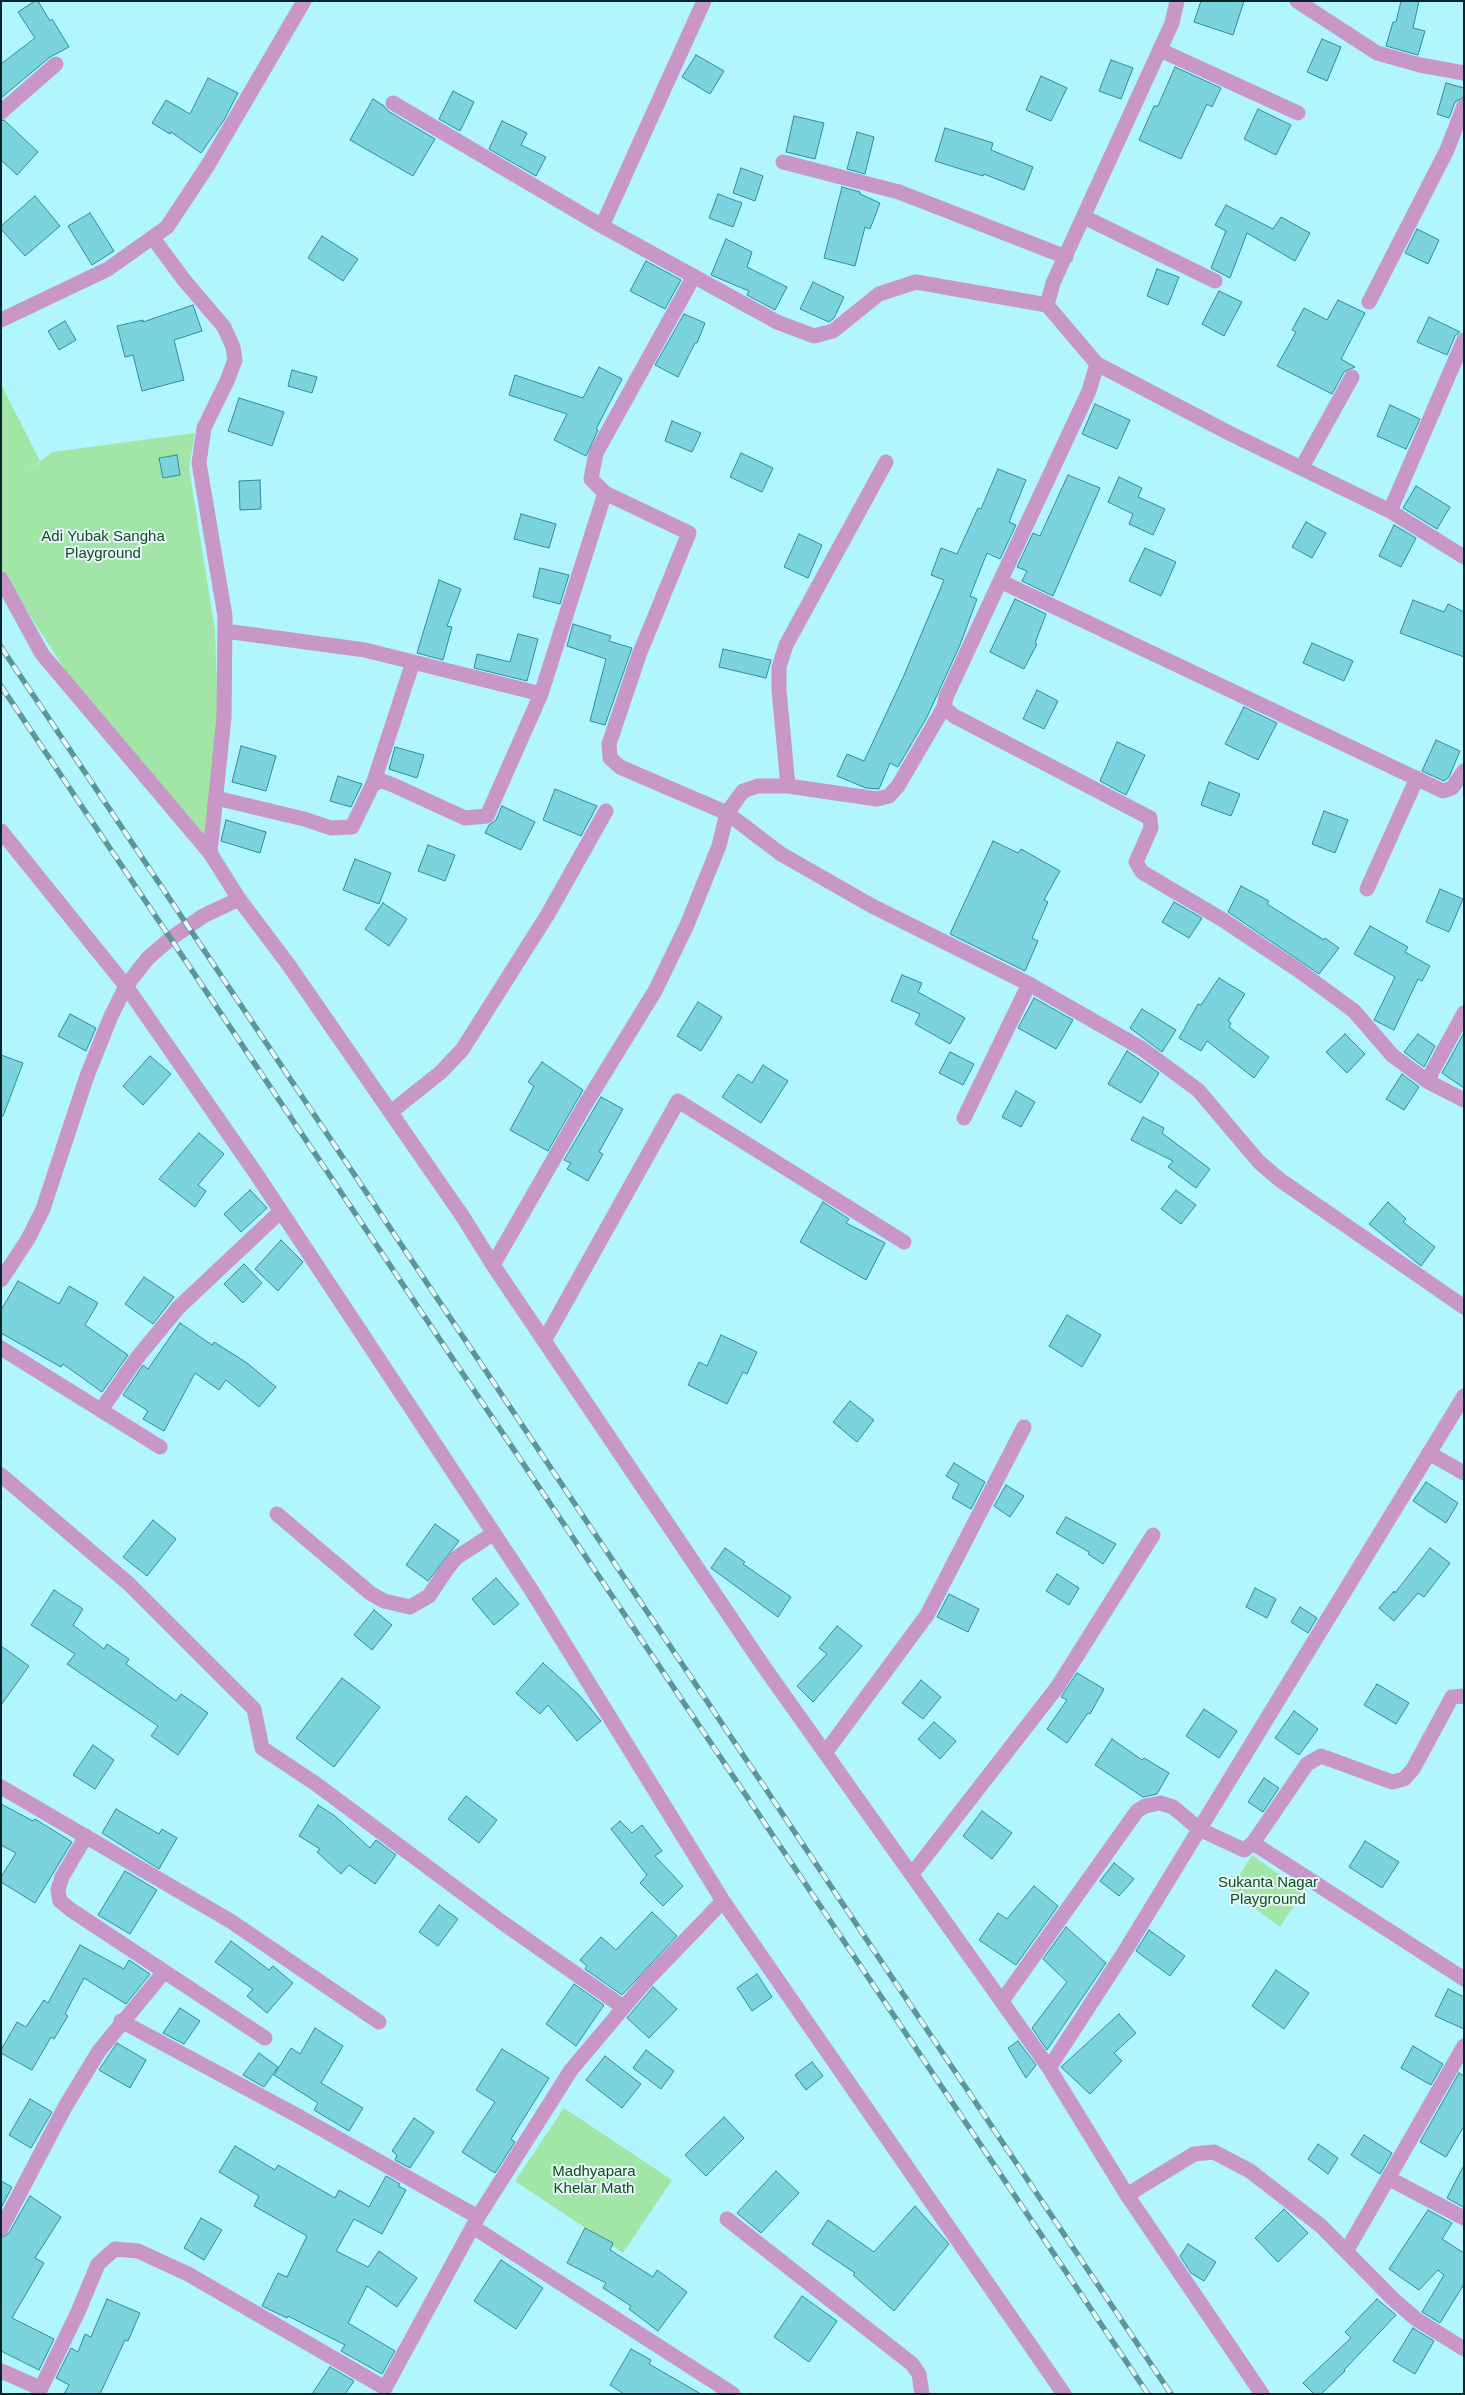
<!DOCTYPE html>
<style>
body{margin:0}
#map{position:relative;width:1465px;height:2395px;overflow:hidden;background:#b1f5fe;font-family:Arial,sans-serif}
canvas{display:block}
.frame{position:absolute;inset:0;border:2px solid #00262b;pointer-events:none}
</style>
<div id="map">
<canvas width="1465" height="2395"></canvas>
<div class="frame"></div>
</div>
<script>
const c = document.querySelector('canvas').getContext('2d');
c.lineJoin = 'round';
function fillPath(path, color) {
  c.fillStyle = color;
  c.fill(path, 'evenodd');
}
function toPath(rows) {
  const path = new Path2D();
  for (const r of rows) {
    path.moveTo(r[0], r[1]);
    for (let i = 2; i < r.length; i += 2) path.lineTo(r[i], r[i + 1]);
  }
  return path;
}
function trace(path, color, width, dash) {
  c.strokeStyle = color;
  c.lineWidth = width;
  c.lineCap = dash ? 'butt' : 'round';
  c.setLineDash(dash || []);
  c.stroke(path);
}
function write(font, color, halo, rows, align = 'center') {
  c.font = font + ' Arial,sans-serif';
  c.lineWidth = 4;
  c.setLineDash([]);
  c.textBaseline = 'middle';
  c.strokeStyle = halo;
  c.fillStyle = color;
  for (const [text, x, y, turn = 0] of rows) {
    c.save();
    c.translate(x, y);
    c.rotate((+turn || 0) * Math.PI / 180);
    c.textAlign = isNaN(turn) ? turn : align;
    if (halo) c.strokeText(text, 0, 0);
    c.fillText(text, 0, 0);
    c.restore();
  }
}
const green = toPath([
 [1,384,40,461,14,483,52,452,195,433,189,468,215,630,218,719,207,840,74,684,1,570],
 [1252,1855,1303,1892,1280,1927,1230,1890],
 [564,2108,672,2180,623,2253,515,2181]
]);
const building = toPath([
 [35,1,38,1,50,21,52,19,69,47,50,57,1,98,1,64,35,38,18,12,35,1],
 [1201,1,1244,1,1233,35,1194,22,1201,1],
 [1401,1,1419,1,1413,28,1425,31,1418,55,1386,46,1393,22,1396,22,1401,1],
 [1322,39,1341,47,1327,81,1307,72,1322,39],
 [696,55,724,71,710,94,682,77,696,55],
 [1111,60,1133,68,1121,99,1099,91,1111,60],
 [1175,67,1221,88,1212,107,1207,104,1181,159,1139,140,1154,106,1158,106,1175,67],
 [1041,76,1067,88,1051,121,1026,110,1041,76],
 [208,78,238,93,224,120,201,153,171,132,170,134,152,123,166,100,190,114,208,78],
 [1446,83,1464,88,1464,97,1455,102,1449,118,1437,114,1446,83],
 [453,91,474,102,460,131,439,119,453,91],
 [373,99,384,106,388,111,435,139,413,176,350,140,373,99],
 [1258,109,1291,125,1276,155,1244,139,1258,109],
 [794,116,824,123,815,159,786,152,794,116],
 [4,120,38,152,17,175,1,160,1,121,4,120],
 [502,121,527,133,521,145,546,157,536,176,489,149,502,121],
 [945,128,993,143,991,150,1033,167,1024,190,984,174,983,176,935,161,945,128],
 [857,132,874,137,865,174,847,169,857,132],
 [741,168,763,176,755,201,733,193,741,168],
 [842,187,860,192,860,194,880,203,870,229,865,227,855,266,824,258,842,187],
 [718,194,742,203,733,227,709,218,718,194],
 [35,196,60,226,25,256,1,229,1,226,35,196],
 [1226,205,1273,229,1281,217,1310,233,1295,261,1247,233,1230,278,1211,268,1226,231,1215,225,1226,205],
 [90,213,114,251,92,265,68,226,90,213],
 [1417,229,1439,240,1428,264,1405,253,1417,229],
 [322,236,358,259,343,281,308,258,322,236],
 [726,239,752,252,747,267,787,287,775,310,747,295,749,291,711,275,726,239],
 [646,261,681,280,665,309,630,291,646,261],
 [1157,269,1179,277,1168,305,1147,296,1157,269],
 [813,282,844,297,834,318,829,322,800,309,813,282],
 [1219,291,1242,302,1224,336,1202,324,1219,291],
 [1338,300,1365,313,1341,359,1355,367,1344,372,1332,394,1277,366,1296,332,1292,330,1304,308,1327,320,1338,300],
 [193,305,202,331,174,340,184,380,142,391,133,355,125,357,117,326,143,320,143,322,193,305],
 [684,314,705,323,697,343,695,343,678,377,655,365,684,314],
 [1429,317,1460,332,1455,336,1447,355,1417,342,1429,317],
 [65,321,76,340,59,350,48,331,65,321],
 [599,367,622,379,596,429,598,430,586,456,554,440,567,414,509,395,515,375,583,398,599,367],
 [292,370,317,377,312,393,288,386,292,370],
 [239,398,284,412,272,446,228,431,239,398],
 [1095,404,1130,420,1117,449,1082,434,1095,404],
 [1390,405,1420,419,1406,449,1377,436,1390,405],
 [672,421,701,433,692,452,665,441,672,421],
 [741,453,773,468,762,492,730,477,741,453],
 [177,455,180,475,163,478,159,458,177,455],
 [998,469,1026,480,1009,522,1016,525,1000,559,987,553,970,596,977,599,960,645,927,717,898,767,890,763,879,789,866,788,837,776,847,754,864,761,902,680,944,580,931,575,941,548,957,554,978,508,981,509,998,469],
 [1068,475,1100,488,1053,596,1022,581,1027,571,1017,567,1033,533,1040,536,1068,475],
 [1119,477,1142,488,1138,497,1165,509,1153,535,1129,524,1133,514,1108,502,1119,477],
 [260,480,261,509,240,510,239,481,260,480],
 [1416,486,1450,507,1437,529,1403,508,1416,486],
 [521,514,556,524,549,548,514,539,521,514],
 [1306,522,1326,533,1312,558,1292,547,1306,522],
 [1394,525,1416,538,1401,567,1379,556,1394,525],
 [799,534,822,545,808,578,784,567,799,534],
 [1145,548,1176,562,1161,596,1129,581,1145,548],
 [540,568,569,575,560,604,533,597,540,568],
 [439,580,461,589,447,626,452,627,443,660,417,653,439,580],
 [1015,599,1046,614,1035,643,1037,644,1024,669,990,652,1015,599],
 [1413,600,1444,612,1448,604,1464,612,1464,657,1400,633,1413,600],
 [573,624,611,636,609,641,632,648,605,725,590,721,606,659,567,646,573,624],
 [518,634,538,639,527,681,474,668,477,654,510,662,518,634],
 [1312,643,1353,661,1344,681,1303,663,1312,643],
 [723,649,771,660,766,678,719,667,723,649],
 [1037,690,1058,701,1044,729,1023,719,1037,690],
 [1244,707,1277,723,1258,760,1225,744,1244,707],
 [1436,740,1460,751,1449,777,1444,781,1422,771,1436,740],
 [1117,742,1145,755,1126,795,1100,781,1117,742],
 [241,746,276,756,266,791,232,782,241,746],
 [395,747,424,755,417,778,389,769,395,747],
 [338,776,362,784,351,807,330,801,338,776],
 [1209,782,1240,794,1231,816,1201,805,1209,782],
 [555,789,597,806,581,836,543,820,555,789],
 [502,806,535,822,521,850,485,833,489,825,496,820,502,806],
 [1324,811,1348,820,1335,853,1312,844,1324,811],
 [226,820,266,832,260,853,221,841,226,820],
 [993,841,1018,853,1021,849,1060,871,1044,900,1048,902,1032,938,1038,941,1025,971,950,934,993,841],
 [428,845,455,855,445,881,418,871,428,845],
 [355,859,391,873,379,904,343,890,355,859],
 [1241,886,1269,901,1267,904,1324,940,1325,938,1339,948,1319,974,1228,912,1241,886],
 [1440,889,1463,899,1449,932,1426,922,1440,889],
 [1174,902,1202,918,1189,938,1162,922,1174,902],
 [383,903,407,919,389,946,365,929,383,903],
 [1370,926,1408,947,1405,952,1430,966,1422,981,1418,979,1394,1030,1374,1020,1395,977,1354,954,1370,926],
 [902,975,922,983,918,992,965,1018,950,1044,915,1024,920,1014,891,1001,902,975],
 [1219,978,1245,994,1228,1021,1231,1023,1229,1027,1269,1057,1254,1078,1207,1041,1201,1051,1179,1038,1198,1004,1201,1005,1219,978],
 [1034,998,1073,1020,1056,1049,1018,1028,1034,998],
 [698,1002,722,1017,701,1051,677,1036,698,1002],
 [1142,1009,1176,1030,1162,1052,1130,1028,1142,1009],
 [70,1014,96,1028,86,1051,58,1036,70,1014],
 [1464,1033,1464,1088,1442,1073,1464,1033],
 [1345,1034,1365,1054,1347,1073,1326,1052,1345,1034],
 [1418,1034,1435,1046,1424,1067,1404,1052,1418,1034],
 [1127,1051,1159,1073,1141,1103,1108,1084,1127,1051],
 [950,1052,974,1064,963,1085,939,1073,950,1052],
 [1,1055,23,1063,3,1116,1,1116,1,1055],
 [150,1056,171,1074,143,1105,123,1086,150,1056],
 [542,1062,583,1090,548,1151,510,1130,534,1086,528,1082,542,1062],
 [763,1065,788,1081,761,1123,722,1097,738,1074,752,1083,763,1065],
 [1402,1074,1419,1087,1404,1110,1386,1099,1402,1074],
 [1016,1091,1035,1102,1021,1127,1002,1117,1016,1091],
 [601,1097,623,1109,599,1152,603,1154,588,1181,567,1169,571,1163,564,1160,601,1097],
 [1143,1117,1164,1128,1162,1133,1210,1169,1196,1188,1168,1167,1173,1161,1131,1140,1143,1117],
 [199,1133,224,1154,198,1185,206,1191,195,1207,159,1179,199,1133],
 [250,1190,267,1208,241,1232,224,1214,250,1190],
 [1176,1190,1196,1205,1181,1224,1161,1209,1176,1190],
 [823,1202,849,1219,846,1223,885,1243,866,1280,800,1242,823,1202],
 [1388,1202,1406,1219,1403,1222,1435,1247,1421,1266,1369,1224,1388,1202],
 [281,1240,303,1262,278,1291,255,1269,281,1240],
 [244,1264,262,1283,243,1303,224,1284,244,1264],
 [144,1277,174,1297,153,1324,125,1304,144,1277],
 [18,1281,59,1304,69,1286,98,1303,85,1325,128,1355,102,1392,63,1364,61,1367,1,1333,1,1310,18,1281],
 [1067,1315,1101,1335,1082,1367,1049,1346,1067,1315],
 [180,1323,212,1345,214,1342,247,1363,276,1387,259,1407,226,1380,219,1390,195,1373,164,1431,143,1419,148,1411,123,1395,143,1365,148,1369,180,1323],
 [721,1335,757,1352,747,1374,743,1372,727,1404,688,1385,699,1362,707,1366,721,1335],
 [850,1401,874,1420,857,1442,833,1422,850,1401],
 [954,1463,985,1482,971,1509,952,1498,959,1484,946,1476,954,1463],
 [1426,1482,1458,1503,1446,1523,1413,1501,1426,1482],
 [1006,1485,1024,1496,1010,1517,994,1506,1006,1485],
 [1066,1517,1116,1544,1103,1564,1088,1554,1089,1552,1056,1533,1066,1517],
 [153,1520,176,1539,147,1576,123,1557,153,1520],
 [435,1524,459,1541,428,1581,406,1565,435,1524],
 [725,1548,745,1562,743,1564,791,1597,778,1617,711,1568,725,1548],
 [1430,1548,1450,1563,1424,1597,1418,1593,1394,1621,1379,1608,1394,1591,1395,1593,1430,1548],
 [1057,1574,1079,1588,1069,1605,1046,1591,1057,1574],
 [496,1578,519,1604,494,1625,472,1599,496,1578],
 [1255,1588,1276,1599,1267,1618,1246,1607,1255,1588],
 [54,1590,83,1609,73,1625,104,1649,107,1644,129,1659,126,1664,176,1701,181,1694,208,1713,178,1755,151,1736,158,1726,67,1664,75,1654,31,1625,54,1590],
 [949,1594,979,1609,968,1632,937,1617,949,1594],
 [1300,1607,1317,1618,1308,1633,1291,1622,1300,1607],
 [374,1610,392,1625,372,1650,354,1635,374,1610],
 [837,1626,862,1646,813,1702,797,1686,827,1654,819,1648,837,1626],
 [1,1646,29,1666,1,1705,1,1646],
 [543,1663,579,1695,601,1721,577,1741,548,1705,540,1714,516,1693,543,1663],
 [1077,1673,1104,1689,1090,1714,1088,1713,1067,1743,1047,1729,1067,1700,1061,1697,1077,1673],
 [342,1678,380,1707,334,1767,296,1738,342,1678],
 [921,1680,941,1697,923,1719,902,1703,921,1680],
 [1377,1684,1409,1703,1396,1724,1364,1705,1377,1684],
 [1204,1709,1237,1731,1219,1758,1186,1736,1204,1709],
 [1294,1711,1318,1729,1299,1755,1275,1738,1294,1711],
 [934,1722,956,1741,940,1759,918,1739,934,1722],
 [1112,1739,1142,1760,1144,1758,1169,1773,1157,1794,1143,1797,1095,1765,1112,1739],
 [93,1745,114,1760,95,1789,73,1775,93,1745],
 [1264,1778,1279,1788,1263,1812,1248,1802,1264,1778],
 [466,1796,497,1820,479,1843,448,1819,466,1796],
 [1,1804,33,1821,35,1819,72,1842,35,1903,1,1882,1,1877,16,1853,1,1845,1,1804],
 [318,1805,335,1816,370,1848,376,1840,396,1855,375,1884,349,1865,341,1874,317,1852,320,1849,299,1836,318,1805],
 [116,1809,159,1834,162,1829,177,1838,159,1869,102,1833,116,1809],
 [982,1811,1012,1833,992,1859,963,1836,982,1811],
 [620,1821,632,1833,642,1825,662,1851,655,1856,683,1886,663,1906,640,1883,647,1875,611,1829,620,1821],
 [1365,1841,1399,1862,1382,1888,1349,1867,1365,1841],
 [1114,1863,1134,1879,1119,1896,1100,1881,1114,1863],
 [125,1871,157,1890,130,1934,98,1915,125,1871],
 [1034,1886,1058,1906,1016,1965,979,1940,998,1913,1007,1919,1034,1886],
 [439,1905,458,1919,438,1946,419,1932,439,1905],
 [652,1912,677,1936,622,1995,585,1969,587,1966,580,1960,601,1937,616,1950,652,1912],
 [1066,1927,1106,1963,1047,2050,1032,2028,1067,1982,1043,1959,1066,1927],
 [1149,1930,1185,1956,1170,1976,1136,1951,1149,1930],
 [231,1941,269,1970,273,1966,293,1983,267,2013,247,1996,253,1989,215,1962,231,1941],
 [80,1945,124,1969,129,1960,150,1974,126,2004,84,1978,65,2014,68,2016,54,2039,51,2037,32,2070,1,2053,1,2050,17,2022,26,2027,44,2000,48,2003,80,1945],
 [1276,1970,1309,1993,1284,2029,1252,2006,1276,1970],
 [757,1974,772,1997,752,2011,737,1988,757,1974],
 [574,1984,604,2005,576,2046,546,2024,574,1984],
 [653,1987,677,2009,649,2038,627,2018,653,1987],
 [1448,1989,1464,1997,1464,2029,1435,2016,1448,1989],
 [180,2008,200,2021,184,2044,163,2033,180,2008],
 [1119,2014,1136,2033,1114,2053,1122,2061,1090,2094,1061,2067,1119,2014],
 [315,2028,343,2046,321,2083,363,2108,349,2131,314,2110,318,2103,274,2075,291,2048,300,2054,315,2028],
 [1018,2041,1036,2065,1026,2078,1008,2048,1018,2041],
 [117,2043,146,2060,130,2088,99,2070,117,2043],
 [1413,2046,1443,2064,1431,2085,1401,2068,1413,2046],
 [502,2049,549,2078,511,2139,515,2142,495,2173,462,2152,495,2102,476,2090,502,2049],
 [646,2050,674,2071,661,2089,633,2068,646,2050],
 [259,2053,278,2067,264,2087,243,2075,259,2053],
 [605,2056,641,2084,622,2108,586,2080,605,2056],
 [812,2062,823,2076,806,2090,795,2075,812,2062],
 [1459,2073,1464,2076,1464,2126,1446,2157,1420,2142,1459,2073],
 [30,2099,52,2112,31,2148,9,2135,30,2099],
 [724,2117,744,2138,706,2176,685,2155,724,2117],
 [414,2118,434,2132,410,2168,395,2160,397,2155,392,2151,414,2118],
 [1364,2135,1392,2153,1380,2174,1351,2155,1364,2135],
 [1318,2144,1338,2158,1328,2174,1308,2159,1318,2144],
 [235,2146,275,2170,278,2165,335,2198,339,2190,369,2207,386,2176,400,2184,398,2186,406,2190,382,2234,354,2219,336,2251,368,2267,379,2251,417,2278,397,2307,367,2286,348,2323,395,2351,382,2374,341,2351,345,2345,288,2316,287,2318,262,2306,278,2273,287,2277,307,2236,254,2206,259,2196,219,2172,235,2146],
 [1464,2165,1464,2205,1463,2207,1447,2198,1464,2165],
 [776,2171,799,2193,761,2233,737,2213,776,2171],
 [1,2181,12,2187,1,2208,1,2181],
 [30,2196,61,2217,35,2258,44,2263,12,2318,54,2339,39,2370,1,2351,1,2238,9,2233,30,2196],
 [915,2206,949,2244,894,2311,853,2275,855,2273,812,2244,828,2220,874,2252,915,2206],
 [1284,2209,1308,2233,1278,2262,1255,2238,1284,2209],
 [1428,2210,1452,2223,1442,2239,1464,2253,1464,2284,1440,2323,1422,2312,1444,2275,1438,2270,1419,2290,1389,2269,1428,2210],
 [201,2218,222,2230,204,2260,184,2248,201,2218],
 [585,2228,613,2243,610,2250,653,2277,657,2270,687,2292,658,2331,629,2309,631,2306,603,2288,606,2283,567,2263,585,2228],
 [1188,2244,1216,2262,1204,2281,1191,2273,1180,2256,1188,2244],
 [501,2260,543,2288,516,2329,474,2301,501,2260],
 [802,2296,837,2321,809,2362,774,2337,802,2296],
 [107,2299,140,2313,128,2341,125,2340,100,2394,64,2394,69,2385,56,2378,71,2348,78,2352,85,2334,91,2337,107,2299],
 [1377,2299,1396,2315,1344,2370,1345,2371,1321,2394,1314,2394,1303,2383,1351,2338,1345,2332,1377,2299],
 [1413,2328,1434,2341,1415,2374,1393,2361,1413,2328],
 [631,2349,651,2360,649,2364,701,2394,624,2394,610,2385,631,2349],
 [330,2367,354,2381,345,2394,312,2394,330,2367]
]);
const minor = toPath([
 [1177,1,1172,23,1053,283,1047,305,1097,364,1089,391,946,697,944,707,954,716,1150,818,1151,828,1136,862,1142,872,1223,920,1301,972,1354,1011,1392,1055,1427,1081,1464,1100],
 [1297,1,1377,53,1420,65,1464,73],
 [1160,50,1298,113],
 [393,103,602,226,777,322,814,336,833,331,879,294,916,282,1047,305],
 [1,112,56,64],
 [783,162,899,192,1066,257],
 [1084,217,1215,281],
 [602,226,704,1],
 [153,238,184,280,224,327,233,347,235,360,227,381,204,428,199,463,225,616,224,717,210,853],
 [1369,302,1447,150,1464,106],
 [1,320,108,269,167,227,208,165,304,1],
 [1097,364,1231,434,1390,511,1464,557],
 [1302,467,1352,377],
 [605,493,591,479,596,453,694,276],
 [1390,511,1464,340],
 [1,579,42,654,210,853,239,899,288,964,463,1217,493,1265,764,1667,1049,2068,1127,2195,1262,2394],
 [1002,582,1443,791,1452,788,1464,771],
 [225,631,365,650,541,694],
 [373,784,413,662],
 [788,786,779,690,779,667,786,645,886,462],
 [216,798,304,819,331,828,352,827,373,784,382,781,393,785,465,818,487,816,541,694,605,493,689,533,639,655,609,744,610,758,620,767,727,813,781,854,872,906,1029,984,1141,1048,1198,1090,1259,1162,1280,1180,1464,1307],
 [1,831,126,986,257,1175,532,1591,723,1901,1064,2394],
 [1367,889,1417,778],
 [1427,1081,1464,1013],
 [391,1112,441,1072,462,1050,548,914,606,811],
 [964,1118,1029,984],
 [493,1265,583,1108,655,991,687,925,719,846,727,813,743,791,758,786,788,786,877,799,889,796,898,786,944,707],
 [1,1280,28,1239,43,1209,87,1076,111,1016,126,986,148,958,170,939,203,916,239,899],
 [544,1341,678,1101,904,1242],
 [1,1348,160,1447],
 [101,1410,137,1358,178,1308,280,1212],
 [1429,1453,1464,1473],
 [1,1475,129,1584,254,1709,262,1748,316,1784,503,1923,623,2007],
 [277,1514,370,1593,384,1601,410,1607,429,1596,447,1569,456,1558,494,1533],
 [825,1753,927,1615,1024,1427],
 [1,1787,232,1922,379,2022],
 [86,1836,62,1877,58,1890,60,1901,71,1910,265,2038],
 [1253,1843,1464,1979],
 [912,1874,1058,1686,1153,1535],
 [1002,2001,1137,1811,1145,1806,1160,1803,1173,1807,1199,1829,1244,1850,1253,1843,1307,1764,1321,1756,1392,1782,1404,1779,1413,1769,1452,1697,1464,1696],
 [121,2021,300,2117,478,2217],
 [1049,2068,1125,1951,1464,1396],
 [1388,2178,1464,2218],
 [1127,2195,1194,2154,1214,2152,1250,2171,1321,2226,1394,2300,1416,2319,1464,2349],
 [727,2219,912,2364,919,2374,922,2394],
 [473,2227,733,2394],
 [1,2229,65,2107,99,2051,164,1972],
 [1347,2250,1464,2046],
 [1,2371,40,2388],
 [38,2394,78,2312,98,2264,115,2249,138,2251,188,2274,385,2388,478,2217,571,2070,646,1981,723,1901]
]);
const rail = toPath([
 [1,647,1171,2394],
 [1,686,1148,2394]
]);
const parkNames = [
 ["Adi Yubak Sangha",103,537],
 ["Playground",103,554],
 ["Sukanta Nagar",1268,1883],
 ["Playground",1268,1900],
 ["Madhyapara",594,2172],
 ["Khelar Math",594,2189]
];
fillPath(green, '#a1e6a7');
fillPath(building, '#7bd3de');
trace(building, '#318c98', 1);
trace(minor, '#c896c7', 15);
trace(rail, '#5e949b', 5.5);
trace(rail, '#e8f8fa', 4, [11]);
write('15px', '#0f4d1d', '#e8f8fa', parkNames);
</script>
